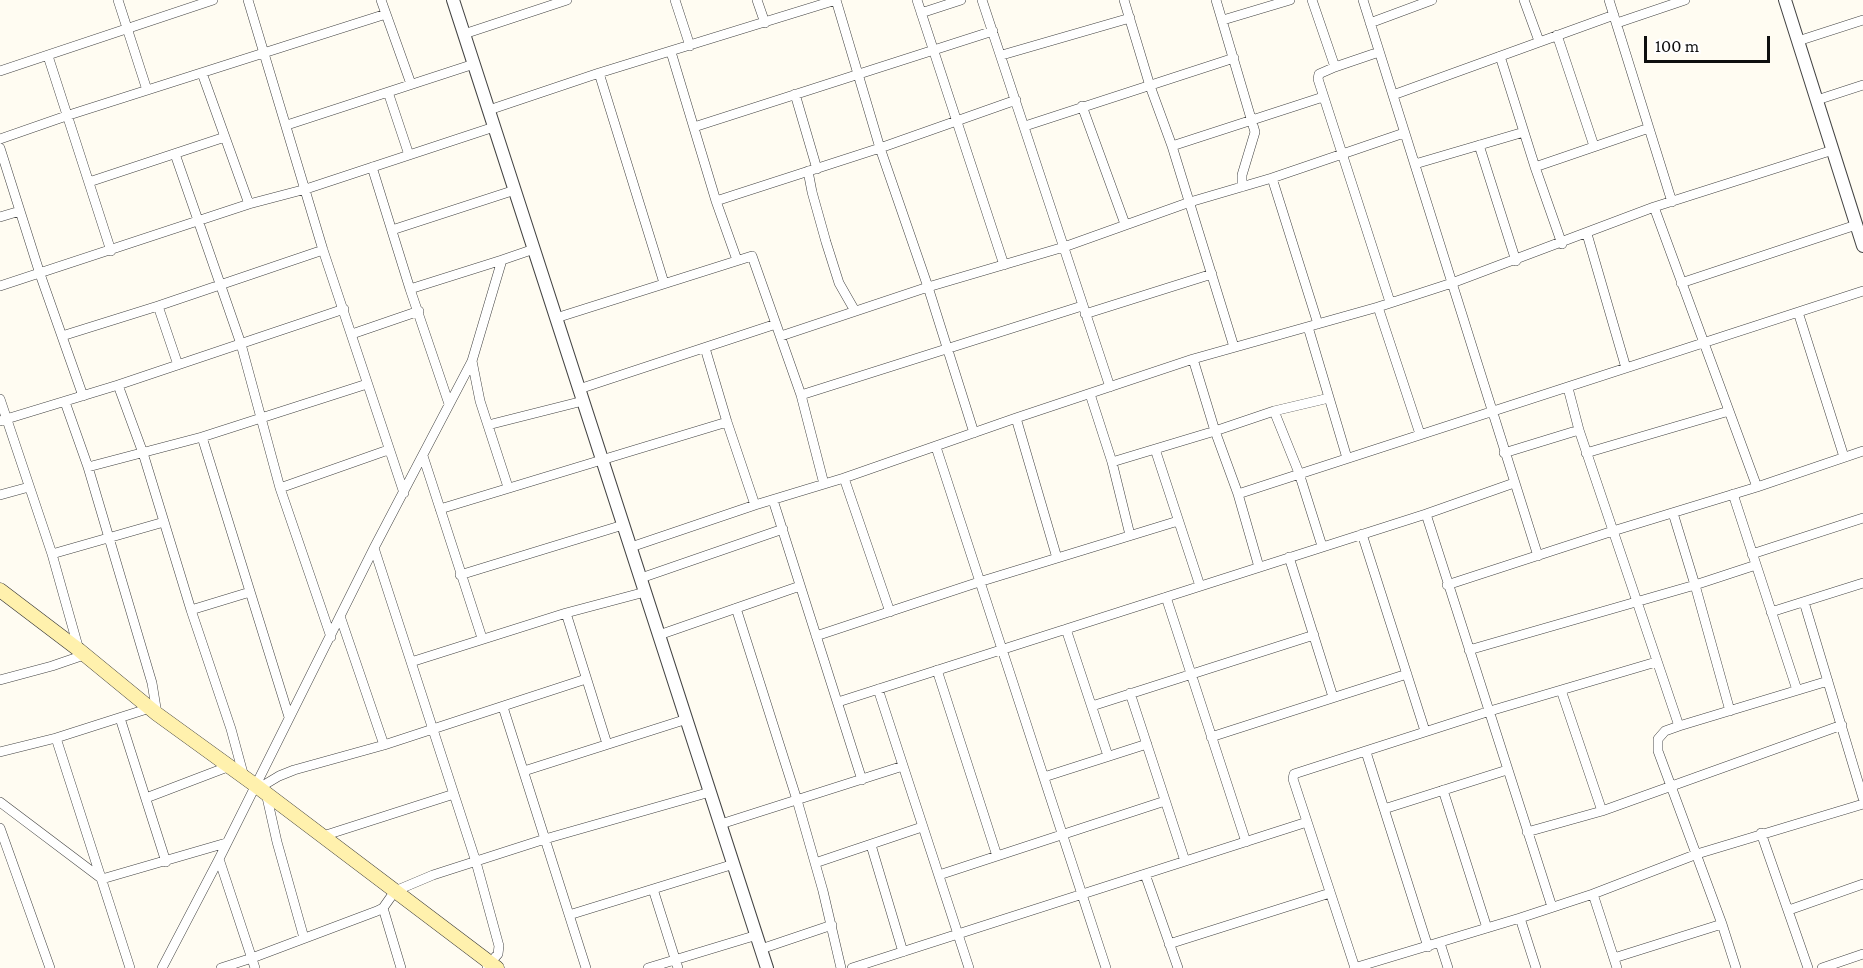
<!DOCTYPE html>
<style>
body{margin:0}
#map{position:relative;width:1863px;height:968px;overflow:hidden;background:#fffcf2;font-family:"Crimson Pro",serif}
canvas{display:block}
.scale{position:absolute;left:1644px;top:36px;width:126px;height:27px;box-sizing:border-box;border:3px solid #0f0f0f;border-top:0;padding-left:8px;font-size:18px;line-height:21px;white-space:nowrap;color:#0f0f0f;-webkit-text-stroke:4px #fff;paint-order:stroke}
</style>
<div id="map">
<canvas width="1863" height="968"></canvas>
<div class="scale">100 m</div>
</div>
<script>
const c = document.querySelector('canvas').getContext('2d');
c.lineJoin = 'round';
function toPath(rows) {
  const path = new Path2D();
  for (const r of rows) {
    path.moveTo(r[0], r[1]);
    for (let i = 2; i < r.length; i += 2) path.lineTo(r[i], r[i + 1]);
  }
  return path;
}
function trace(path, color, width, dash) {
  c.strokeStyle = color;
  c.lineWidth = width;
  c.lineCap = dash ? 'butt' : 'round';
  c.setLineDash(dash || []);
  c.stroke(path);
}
const minor = toPath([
 [118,0,147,90],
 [248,0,323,250,404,493],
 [381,0,411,84],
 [675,0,690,46],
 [757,0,765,23],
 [836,0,880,148,928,287,974,433],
 [917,0,1004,265],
 [982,0,1110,387],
 [1124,0,1150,86,1172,146,1234,347],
 [1216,0,1255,132,1242,175,1242,187],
 [1312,0,1335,67],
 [1363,0,1538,556],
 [1524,0,1539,41],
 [1609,0,1672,202],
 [921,13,961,0],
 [1223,20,1290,0],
 [1370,23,1432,0],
 [1617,23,1685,0],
 [464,34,567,0],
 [1557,35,1594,146],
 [1798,41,1863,20],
 [671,52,716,201,737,260],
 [1379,52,1335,67,1319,74,1318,79,1390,302],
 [1002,55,1130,18],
 [48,56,111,251],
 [1500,56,1535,167,1562,244],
 [0,71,213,0],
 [202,73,249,204],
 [599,73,664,283],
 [388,92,409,155],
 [795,94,817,169],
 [1393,95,1614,15],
 [1817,100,1863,85],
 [1082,106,1125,224],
 [489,110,599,73,836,0],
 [287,125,474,64],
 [1025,126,1234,58],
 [694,127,993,31],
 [0,139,69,115,386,14],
 [1479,145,1516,261],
 [1172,146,1323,97],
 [0,148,40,274,83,396],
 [175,154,241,344,280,488,331,637],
 [1415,164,1524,132],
 [372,167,410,289,449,404],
 [1535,167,1649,128],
 [808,171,812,192,826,242,839,283,855,311],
 [1272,178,1318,324],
 [89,182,225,137],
 [716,201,880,148,1016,100],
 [1654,207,1757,487],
 [0,217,20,211],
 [392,230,515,190],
 [1587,234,1626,368],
 [1681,283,1856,225],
 [0,286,249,204,306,189,494,127],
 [410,289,502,260],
 [158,306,178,365],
 [1378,307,1420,434],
 [1798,312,1844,457],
 [1085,314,1212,274],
 [556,318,752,256,801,395,824,484],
 [1308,327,1347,458],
 [352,334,419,311],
 [62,336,158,306,323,250],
 [781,336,928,287,1064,247,1190,202,1272,178,1404,133],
 [705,348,727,422,755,505],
 [1193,359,1215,431,1238,494,1259,567],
 [472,361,480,401,508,487],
 [118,385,143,453,191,610,231,729,244,777],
 [1568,388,1579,430,1679,726],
 [579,389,776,324],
 [1090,394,1112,462,1130,535],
 [801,395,1082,306],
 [0,399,52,554,79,650],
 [65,402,88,467,152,683,157,714],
 [1274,411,1299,473,1322,546],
 [1016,418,1057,558],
 [0,421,118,385,344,309],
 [488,425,583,401],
 [202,437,289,717],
 [936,447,1106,968],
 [1155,449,1200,586],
 [1504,453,1579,430],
 [1586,453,1729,411],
 [423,456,482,638],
 [1112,462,1215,431,1274,411,1329,398],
 [88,467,202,437,367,384],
 [844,478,890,612],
 [280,488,388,450],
 [1238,494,1863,291],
 [1733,494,1797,690],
 [0,495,29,487],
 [773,500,862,780],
 [440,509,727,422],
 [1673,513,1695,585,1730,711],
 [1426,514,1552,907],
 [1362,534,1425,731],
 [631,547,755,505,844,478,1016,418,1193,359,1378,307,1452,283,1654,207,1833,150],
 [374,548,476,862,499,946,498,954,487,966],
 [52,554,164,522],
 [1752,554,1863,518],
 [1289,557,1333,697],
 [460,575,623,525],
 [641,578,783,529],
 [1447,585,1613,531,1757,487,1863,451],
 [1166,597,1246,842],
 [1804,602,1863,798],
 [736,608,797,800,823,891,841,968],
 [191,610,250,592],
 [1771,612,1863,583],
 [566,613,607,744],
 [340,616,384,745],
 [1066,629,1108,756],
 [659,635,800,586],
 [816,636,979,582,1178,521],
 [1469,650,1695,585,1756,565],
 [411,662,566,613,645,592],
 [937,670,997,856],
 [0,680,52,666,84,655],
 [878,689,969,968],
 [1561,690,1602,811],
 [1130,693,1185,861],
 [838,702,1426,514,1514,483],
 [1092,706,1314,635],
 [503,707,586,968],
 [120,718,166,862],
 [1211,737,1407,674],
 [56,738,130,968],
 [0,752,56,738,150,708],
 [1366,752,1428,947],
 [524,771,687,719],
 [1044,777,1147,744],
 [259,788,279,776,294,770,384,745,586,679],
 [1443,790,1487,928],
 [266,793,277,842,304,938],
 [146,798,230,766],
 [0,802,102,879,226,843],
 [1384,809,1507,770],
 [721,824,903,766],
 [0,828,50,968],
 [1527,832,1602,811,1842,725],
 [1761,833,1808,968],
 [323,836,454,794],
 [871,845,903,952],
 [219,859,255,968],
 [815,863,922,827],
 [1145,874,1178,968],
 [939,875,1165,801],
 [653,889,678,968],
 [1593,894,1617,968],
 [383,908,401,968],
 [1789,910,1863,884],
 [569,915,734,864],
 [1520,918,1536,968],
 [1440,943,1448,968],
 [1169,944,1330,893],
 [761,949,832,925],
 [1614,958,1722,924],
 [162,968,219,859,374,548,472,361,502,260,534,249],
 [221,968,252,958,377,911,383,908,395,891,433,875,545,839,710,792],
 [648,968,757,935],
 [852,968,1307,822],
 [1354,968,1520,918,1593,894,1697,854,1863,804],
 [1355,968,1293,779,1294,774,1490,711,1656,662],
 [1736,968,1722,924,1658,751,1658,739,1665,731,1679,726,1828,681],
 [1822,968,1863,954]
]);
const tertiary = toPath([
 [453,0,767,968],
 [1785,0,1863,246]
]);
const secondary = toPath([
 [0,590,79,650,157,714,255,785,497,968]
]);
trace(minor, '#424242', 10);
trace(tertiary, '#424242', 14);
trace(secondary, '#313131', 15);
trace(minor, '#fff', 9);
trace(tertiary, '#fff', 12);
trace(secondary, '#fff1ad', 14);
</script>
